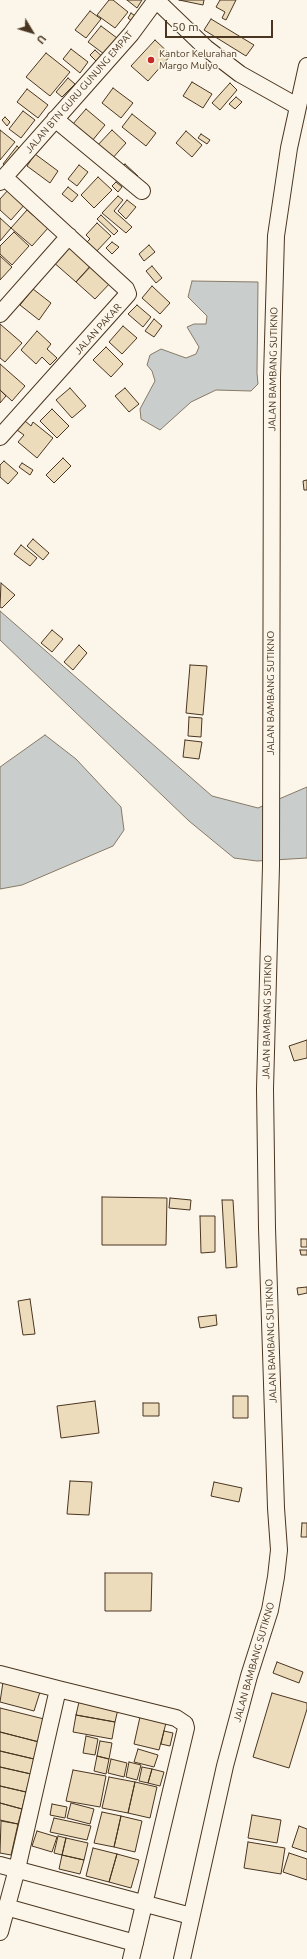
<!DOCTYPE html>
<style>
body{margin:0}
#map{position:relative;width:307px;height:1959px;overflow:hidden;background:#fbf6e9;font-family:Ubuntu,sans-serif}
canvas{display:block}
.north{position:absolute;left:12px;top:12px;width:40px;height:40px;-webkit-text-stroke:3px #fbf6e9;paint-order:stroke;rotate:128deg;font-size:11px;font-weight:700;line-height:16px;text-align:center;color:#4a3520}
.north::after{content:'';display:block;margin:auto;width:14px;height:18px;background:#4a3520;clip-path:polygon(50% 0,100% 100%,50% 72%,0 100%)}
.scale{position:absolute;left:165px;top:20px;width:108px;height:18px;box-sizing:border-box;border:2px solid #4a3520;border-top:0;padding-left:5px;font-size:12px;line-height:14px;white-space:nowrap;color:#4a3520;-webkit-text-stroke:3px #fbf6e9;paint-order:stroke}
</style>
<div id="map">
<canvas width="307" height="1959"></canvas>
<div class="north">U</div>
<div class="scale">50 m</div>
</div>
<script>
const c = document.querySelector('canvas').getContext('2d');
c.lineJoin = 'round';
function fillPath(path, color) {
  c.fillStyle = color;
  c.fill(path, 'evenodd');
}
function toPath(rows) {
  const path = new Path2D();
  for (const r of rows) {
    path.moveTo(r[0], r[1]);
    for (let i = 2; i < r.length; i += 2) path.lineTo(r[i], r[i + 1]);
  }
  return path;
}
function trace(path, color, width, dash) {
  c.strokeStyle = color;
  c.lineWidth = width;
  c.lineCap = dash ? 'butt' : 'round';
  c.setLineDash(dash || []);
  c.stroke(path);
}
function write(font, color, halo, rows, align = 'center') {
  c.font = font + ' Ubuntu,sans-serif';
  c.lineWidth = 3;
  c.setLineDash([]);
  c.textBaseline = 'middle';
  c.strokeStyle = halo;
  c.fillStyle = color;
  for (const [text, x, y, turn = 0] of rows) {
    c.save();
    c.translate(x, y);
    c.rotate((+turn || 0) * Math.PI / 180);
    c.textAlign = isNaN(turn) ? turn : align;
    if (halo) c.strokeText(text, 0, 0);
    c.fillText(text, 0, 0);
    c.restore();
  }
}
const water = toPath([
 [192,281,258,282,257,373,258,384,251,391,216,390,191,402,160,430,141,419,140,409,155,381,152,371,147,365,150,355,161,349,186,358,196,354,199,347,187,327,194,324,206,324,207,316,188,297,192,281],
 [0,611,212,796,258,808,307,787,307,858,257,861,234,858,189,821,0,640,0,611],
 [45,735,76,759,121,807,124,830,113,846,22,885,0,889,0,767,45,735]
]);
const building = toPath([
 [109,0,113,0,128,12,115,28,97,15,109,0],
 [127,0,142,0,137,8,127,0],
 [179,0,204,0,203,5,179,0],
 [220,0,236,0,226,20,222,18,225,12,216,7,220,0],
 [90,11,101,19,86,38,75,30,90,11],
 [131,13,141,20,137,25,128,18,131,13],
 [211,19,254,45,246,56,204,30,211,19],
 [101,26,117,38,104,54,88,42,101,26],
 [155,40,171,55,148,81,131,66,155,40],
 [71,49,88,62,80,73,63,59,71,49],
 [95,50,106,60,101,66,90,55,95,50],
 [46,53,70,72,50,96,26,77,46,53],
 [68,78,75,84,62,97,56,92,68,78],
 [192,82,212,94,203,108,183,96,192,82],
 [230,83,237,90,220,110,212,103,230,83],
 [113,88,133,103,121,118,102,103,113,88],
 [27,89,48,105,38,118,17,102,27,89],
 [236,97,242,102,235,109,229,104,236,97],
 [86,109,105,125,92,141,72,125,86,109],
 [23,111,35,120,21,138,9,129,23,111],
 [132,114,156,133,146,146,122,127,132,114],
 [5,117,10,122,7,126,2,120,5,117],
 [0,130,15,142,0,160,0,130],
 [112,130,126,143,111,160,96,147,112,130],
 [186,131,202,145,192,157,176,143,186,131],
 [201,134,210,140,207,144,198,138,201,134],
 [17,146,20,149,7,167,3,164,17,146],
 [35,154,58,171,50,183,27,166,35,154],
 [125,164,138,176,132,181,120,169,125,164],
 [79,165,88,172,77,186,68,179,79,165],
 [98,177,112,190,94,208,81,195,98,177],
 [116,182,122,187,118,192,112,186,116,182],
 [68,187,78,195,72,202,62,194,68,187],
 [9,189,26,203,11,220,0,210,0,199,9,189],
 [118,196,123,200,114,211,132,227,126,233,102,213,118,196],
 [127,200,136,207,126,219,118,211,127,200],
 [27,210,48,228,32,246,11,228,27,210],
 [101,215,118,231,114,235,97,219,101,215],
 [0,218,11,228,0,241,0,218],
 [97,223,111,236,95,253,85,244,90,239,86,235,97,223],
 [14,232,29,246,12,265,0,254,0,246,14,232],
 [112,242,119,247,112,254,106,248,112,242],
 [68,243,92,265,76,282,52,261,68,243],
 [149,245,155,252,144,261,139,254,149,245],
 [0,256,12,267,0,280,0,256],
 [92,264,112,281,95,299,76,282,92,264],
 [152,266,162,278,156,283,146,271,152,266],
 [152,286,170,303,160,314,142,298,152,286],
 [33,289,51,303,39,320,20,305,33,289],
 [137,305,151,317,143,327,128,314,137,305],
 [154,319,162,326,154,337,145,331,154,319],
 [0,324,22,343,5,362,0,358,0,324],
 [123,326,137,338,122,354,109,342,123,326],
 [37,331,51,344,47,349,57,358,50,365,42,357,36,364,21,350,37,331],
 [106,347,123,364,111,377,93,360,106,347],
 [0,364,25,386,12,401,0,390,0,364],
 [70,388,86,406,72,418,56,400,70,388],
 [125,388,139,404,129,412,115,396,125,388],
 [0,390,6,396,0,403,0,390],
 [52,409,69,426,57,438,40,421,52,409],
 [25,421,31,426,33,422,53,438,37,458,18,442,24,435,17,430,25,421],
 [63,458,71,466,54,483,46,475,63,458],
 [4,461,18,473,8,484,0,477,0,465,4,461],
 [22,463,33,470,30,475,19,467,22,463],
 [307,480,307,490,304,490,303,481,307,480],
 [33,539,49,553,43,560,27,546,33,539],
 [21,545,37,558,30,566,14,554,21,545],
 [1,583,15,595,2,608,0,607,1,583],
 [52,630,63,639,52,652,41,643,52,630],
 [79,645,87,653,73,670,64,662,79,645],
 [190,665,207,666,203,715,186,713,190,665],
 [189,717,202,718,201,737,188,736,189,717],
 [185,740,202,742,199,759,183,757,185,740],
 [307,1040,307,1058,294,1061,289,1046,307,1040],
 [102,1197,167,1198,166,1245,102,1245,102,1197],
 [170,1198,191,1200,190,1210,169,1208,170,1198],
 [222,1200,233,1200,237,1267,226,1268,222,1200],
 [200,1216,215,1216,215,1252,201,1253,200,1216],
 [301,1239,307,1239,307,1247,301,1247,301,1239],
 [300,1250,307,1250,307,1255,301,1255,300,1250],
 [307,1287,307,1293,298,1295,297,1288,307,1287],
 [30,1299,35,1334,23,1335,18,1301,30,1299],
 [216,1315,217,1325,200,1328,198,1317,216,1315],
 [233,1396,248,1396,248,1418,233,1418,233,1396],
 [95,1401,99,1433,61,1438,57,1406,95,1401],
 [143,1403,159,1403,159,1416,143,1416,143,1403],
 [70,1481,92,1482,89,1515,67,1514,70,1481],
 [214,1482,242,1488,239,1502,211,1496,214,1482],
 [302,1523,307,1523,307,1537,301,1537,302,1523],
 [105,1573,152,1573,151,1611,105,1611,105,1573],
 [277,1662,303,1672,299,1683,273,1673,277,1662],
 [3,1682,40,1692,34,1711,0,1702,3,1682],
 [272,1693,307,1703,307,1709,289,1768,253,1757,272,1693],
 [79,1702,118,1709,115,1722,76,1715,79,1702],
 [0,1708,44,1719,39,1742,0,1732,0,1708],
 [76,1715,115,1722,112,1739,73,1732,76,1715],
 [140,1717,166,1723,159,1750,134,1744,140,1717],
 [164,1731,173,1733,170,1746,161,1744,164,1731],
 [0,1732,39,1742,34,1759,0,1751,0,1732],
 [86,1736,98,1739,95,1755,83,1753,86,1736],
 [100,1741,112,1743,109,1759,97,1756,100,1741],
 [138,1749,158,1755,154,1767,134,1762,138,1749],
 [0,1751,34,1759,31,1774,0,1767,0,1751],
 [97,1756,109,1759,106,1774,94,1771,97,1756],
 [111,1759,127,1763,124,1777,108,1773,111,1759],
 [129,1762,141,1765,137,1780,126,1777,129,1762],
 [0,1767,31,1774,26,1792,0,1786,0,1767],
 [142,1767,152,1769,148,1783,139,1781,142,1767],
 [152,1769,164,1772,160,1786,148,1783,152,1769],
 [73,1770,106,1776,100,1807,66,1801,73,1770],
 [109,1777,135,1782,128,1813,102,1808,109,1777],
 [135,1782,157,1787,150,1818,128,1813,135,1782],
 [0,1786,26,1792,22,1809,0,1803,0,1786],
 [0,1803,22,1809,18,1824,0,1820,0,1803],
 [71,1803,94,1809,90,1824,67,1818,71,1803],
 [52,1804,67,1807,65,1818,50,1815,52,1804],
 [102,1812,121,1816,114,1847,94,1843,102,1812],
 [252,1815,281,1820,277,1843,248,1838,252,1815],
 [121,1816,142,1821,135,1852,114,1847,121,1816],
 [54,1818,91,1826,87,1840,50,1832,54,1818],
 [1,1821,18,1824,11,1855,0,1853,1,1821],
 [299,1826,307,1829,307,1852,292,1847,299,1826],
 [37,1831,57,1837,52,1852,32,1846,37,1831],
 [58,1836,66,1838,62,1855,54,1853,58,1836],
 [66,1838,88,1843,84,1860,62,1855,66,1838],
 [248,1842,285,1848,281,1874,244,1868,248,1842],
 [93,1848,117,1854,109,1882,86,1876,93,1848],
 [289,1853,307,1859,307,1880,283,1872,289,1853],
 [117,1854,139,1860,131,1888,109,1882,117,1854],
 [62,1855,84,1860,80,1874,59,1869,62,1855]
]);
const minor = toPath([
 [156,0,206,48,240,74,297,106],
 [55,119,142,191],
 [0,182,131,34,156,0],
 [0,314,69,236],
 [0,437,128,294,126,289,4,177],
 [0,1674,58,1689],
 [0,1865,191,1916],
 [0,1910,6,1907,135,1943],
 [0,1932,17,1869,58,1689,176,1718,185,1724,186,1728,131,1959],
 [182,1959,225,1766,249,1676,270,1610,276,1577,279,1550,276,1508,267,1228,265,1089,271,866,272,377,276,236,289,148,307,66]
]);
const markers = [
 [151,60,4,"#c62828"]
];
const poiNames = [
 ["Kantor Kelurahan",159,54],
 ["Margo Mulyo",159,66]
];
const streetNames = [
 ["JALAN BTN GURU GUNUNG EMPAT",79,92,-49],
 ["JALAN PAKAR",98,329,-48],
 ["JALAN BAMBANG SUTIKNO",273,369,-89],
 ["JALAN BAMBANG SUTIKNO",271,693,-90],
 ["JALAN BAMBANG SUTIKNO",267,1017,-89],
 ["JALAN BAMBANG SUTIKNO",271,1341,-92],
 ["JALAN BAMBANG SUTIKNO",254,1662,-74]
];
fillPath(water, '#c9cecd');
trace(water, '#887966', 1);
fillPath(building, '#ecdcbc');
trace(building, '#4a3520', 1);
trace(minor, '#4a3520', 18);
trace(minor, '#fbf6e9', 16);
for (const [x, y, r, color] of markers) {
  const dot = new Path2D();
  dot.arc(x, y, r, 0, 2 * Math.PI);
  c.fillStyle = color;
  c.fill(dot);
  trace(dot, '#fbf6e9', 1.5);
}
write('10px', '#4a3520', '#fbf6e9', poiNames, 'left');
write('10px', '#4a3520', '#fbf6e9', streetNames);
</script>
